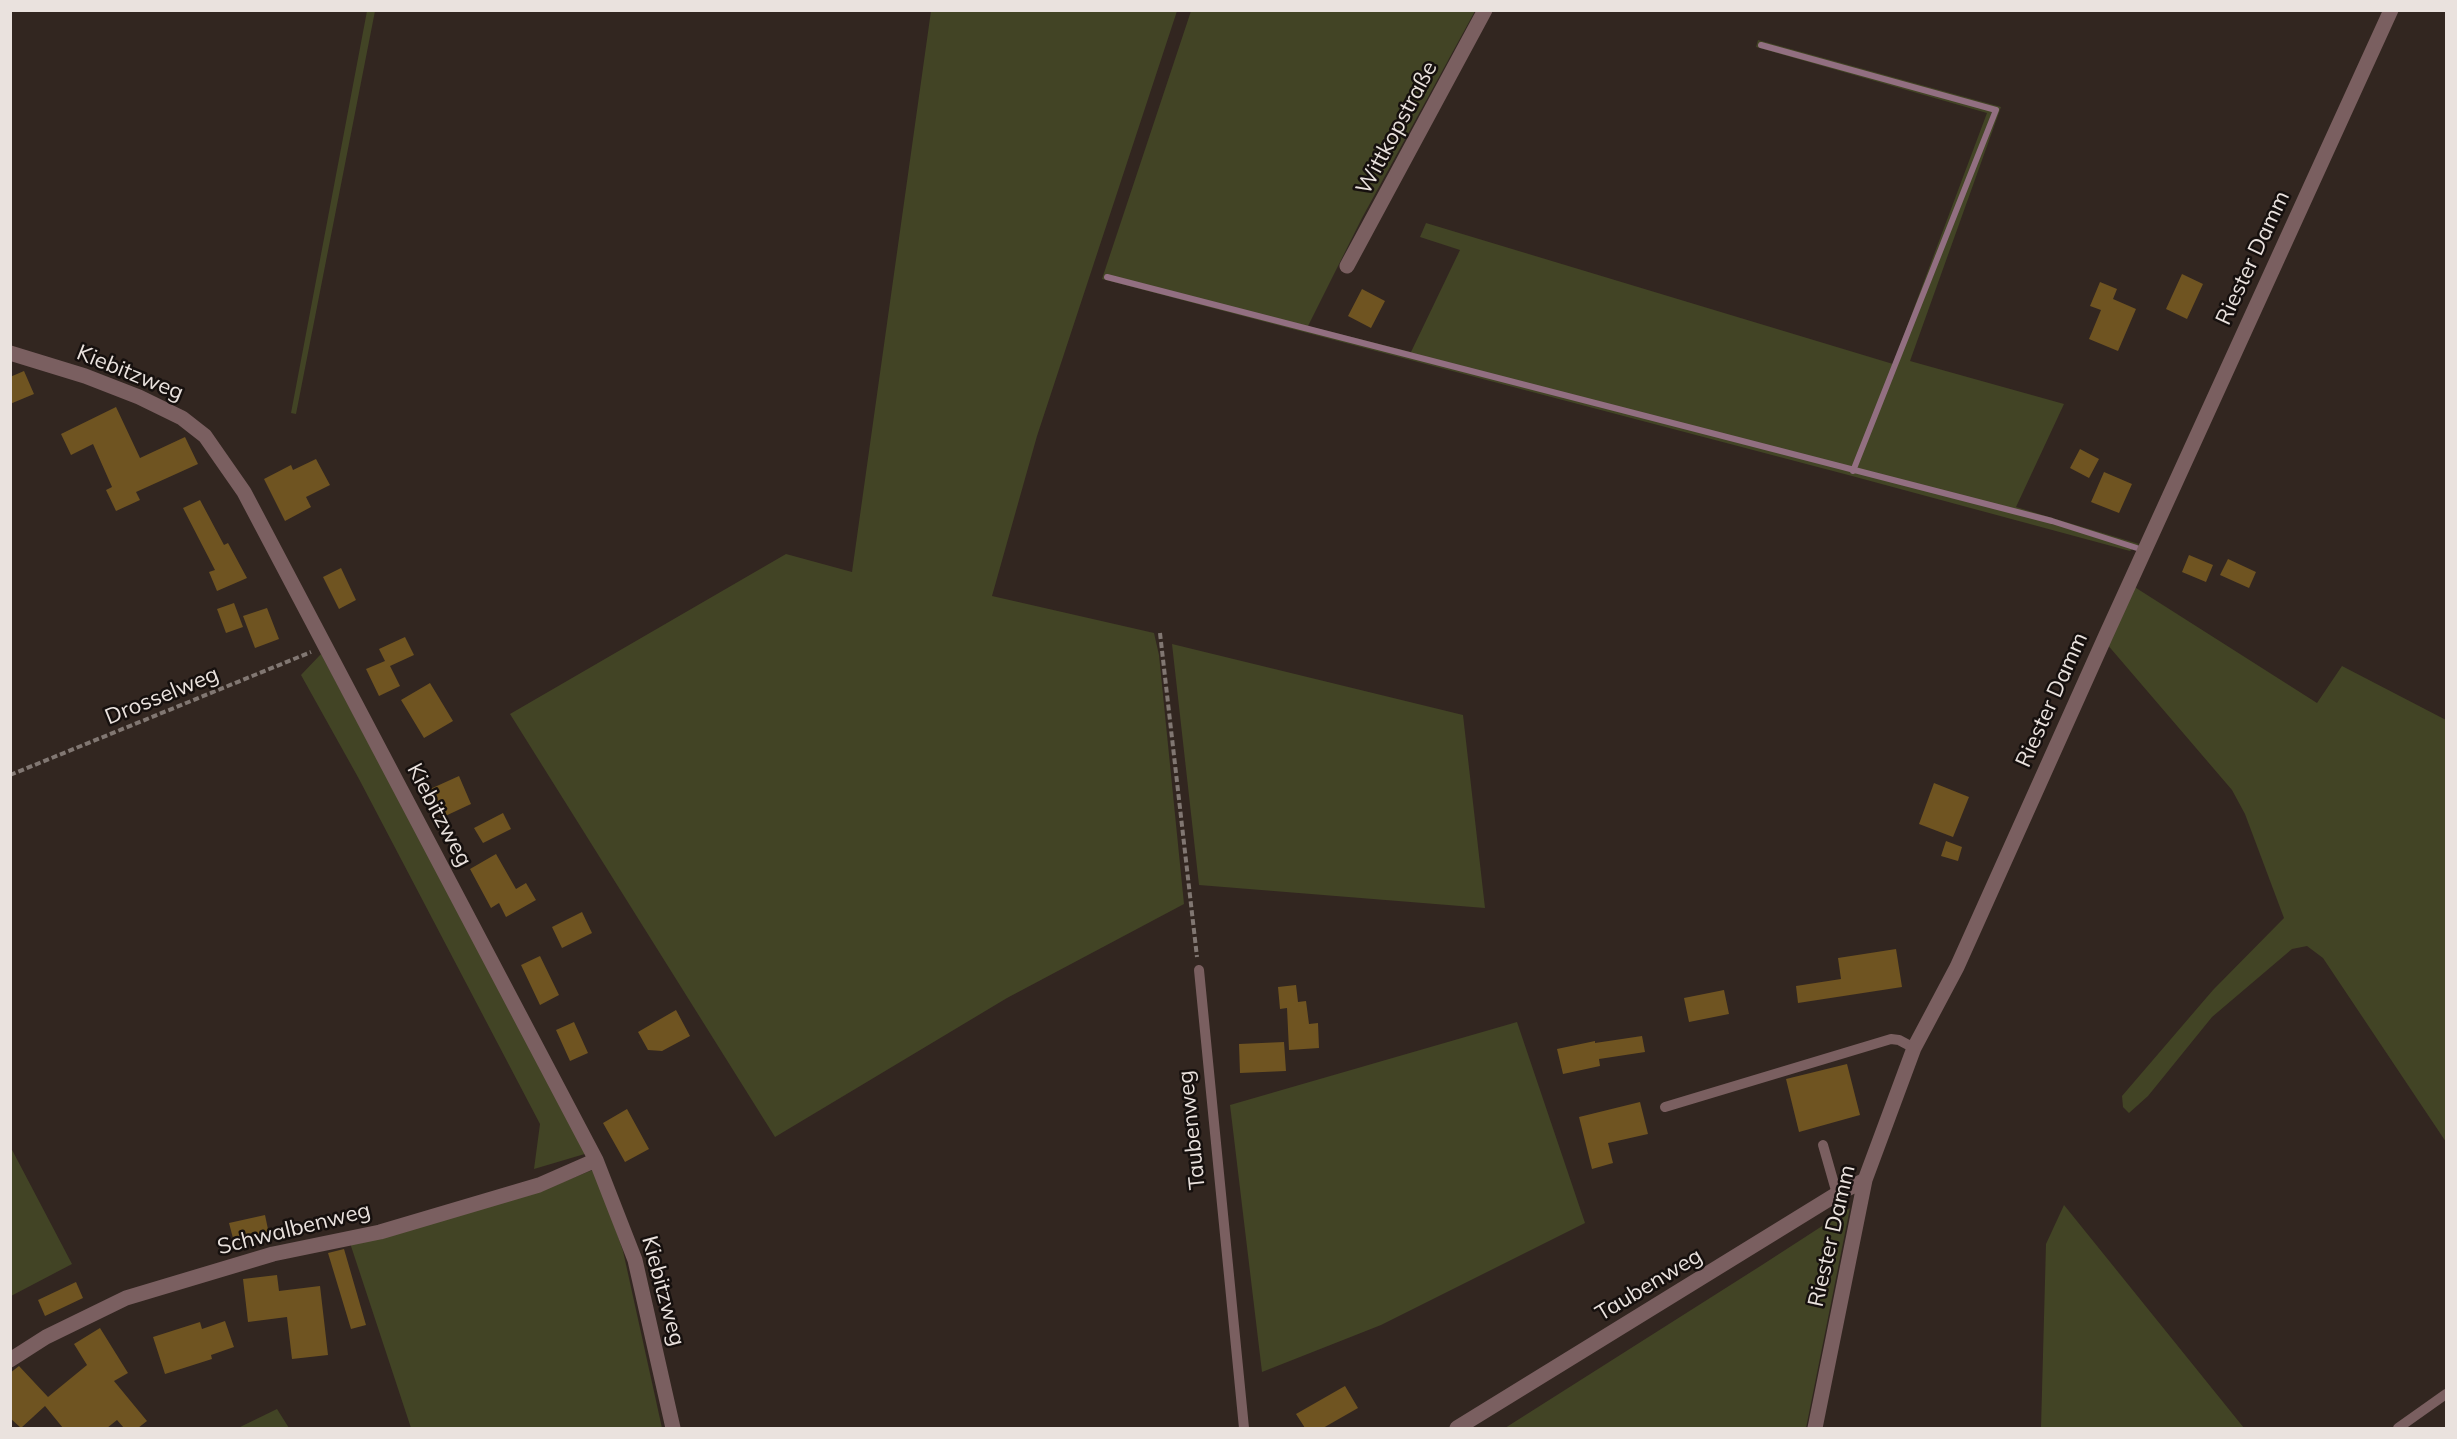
<!DOCTYPE html>
<meta charset="utf-8">
<style>
body{margin:0}
#map{position:relative;width:2457px;height:1439px;overflow:hidden;background:#322620;font-family:Mulish,sans-serif}
canvas{display:block}
.frame{position:absolute;inset:0;border:12px solid #eae2de;pointer-events:none}
</style>
<div id="map">
<canvas width="2457" height="1439"></canvas>
<div class="frame"></div>
</div>
<script>
const c = document.querySelector('canvas').getContext('2d');
c.lineJoin = 'round';
function fillPath(path, color) {
  c.fillStyle = color;
  c.fill(path, 'evenodd');
}
function toPath(rows) {
  const path = new Path2D();
  for (const r of rows) {
    path.moveTo(r[0], r[1]);
    for (let i = 2; i < r.length; i += 2) path.lineTo(r[i], r[i + 1]);
  }
  return path;
}
function trace(path, color, width, dash) {
  c.strokeStyle = color;
  c.lineWidth = width;
  c.lineCap = dash ? 'butt' : 'round';
  c.setLineDash(dash || []);
  c.stroke(path);
}
function write(font, color, halo, rows, align = 'center') {
  c.font = font + ' Mulish,sans-serif';
  c.lineWidth = 5;
  c.setLineDash([]);
  c.textBaseline = 'middle';
  c.strokeStyle = halo;
  c.fillStyle = color;
  for (const [text, x, y, turn = 0] of rows) {
    c.save();
    c.translate(x, y);
    c.rotate((+turn || 0) * Math.PI / 180);
    c.textAlign = isNaN(turn) ? turn : align;
    if (halo) c.strokeText(text, 0, 0);
    c.fillText(text, 0, 0);
    c.restore();
  }
}
const green = toPath([
 [367,11,375,11,296,414,291,413],
 [931,11,1177,11,1037,436,992,596,1154,633,1159,655,1184,904,1007,998,775,1137,510,714,786,554,852,572],
 [1191,11,1475,11,1362,218,1308,326,1411,352,1460,250,1420,237,1426,223,1893,364,1987,113,1756,47,1758,40,2001,107,1910,361,2064,404,2016,507,2139,544,2130,551,1852,476,1102,279],
 [2133,586,2317,703,2342,666,2446,720,2446,1142,2323,958,2307,946,2292,949,2212,1017,2148,1096,2129,1113,2123,1107,2122,1096,2213,990,2284,918,2245,814,2232,790,2106,643],
 [1172,644,1463,715,1485,908,1199,885],
 [321,654,588,1153,534,1169,540,1124,359,779,301,675],
 [1517,1022,1585,1223,1381,1325,1262,1372,1230,1105],
 [10,1146,72,1264,11,1296,10,1296],
 [595,1169,623,1251,662,1428,411,1428,350,1243,533,1194],
 [2064,1205,2244,1428,2041,1428,2046,1244],
 [1850,1208,1806,1428,1505,1428,1762,1265],
 [277,1409,289,1428,238,1428]
]);
const stream = toPath([
 [1761,45,1996,110,1853,471],
 [1107,277,2052,521,2140,549]
]);
const building = toPath([
 [2182,274,2203,284,2187,319,2166,309],
 [2100,282,2117,289,2113,299,2136,309,2118,351,2089,339,2101,310,2090,306],
 [1362,289,1385,301,1371,328,1348,316],
 [24,371,34,394,10,404,10,377],
 [116,407,140,458,185,437,198,464,136,492,140,500,116,511,106,490,112,487,93,444,71,455,61,434],
 [2080,449,2099,459,2089,478,2070,468],
 [316,459,330,485,306,497,311,507,285,521,264,479,291,465,293,470],
 [2104,472,2132,484,2119,513,2091,502],
 [200,500,224,545,228,543,247,578,217,591,209,572,215,570,183,508],
 [2189,555,2213,565,2206,582,2182,572],
 [2228,559,2256,572,2249,588,2220,575],
 [341,568,356,600,339,609,323,577],
 [234,603,243,627,226,633,217,609],
 [267,608,279,639,255,648,243,616],
 [405,637,414,655,390,666,400,686,379,696,366,669,385,661,379,649],
 [430,683,453,721,424,738,401,700],
 [459,776,471,804,441,818,428,790],
 [1934,783,1969,797,1953,837,1919,824],
 [503,813,511,829,483,843,474,828],
 [1946,841,1962,847,1958,861,1941,856],
 [496,854,516,889,526,883,536,900,506,917,499,903,491,908,470,869],
 [582,912,592,933,562,948,552,927],
 [1896,949,1902,987,1798,1003,1796,986,1841,979,1838,958],
 [540,956,559,995,540,1005,521,965],
 [1296,985,1298,1002,1306,1001,1309,1024,1318,1023,1319,1048,1289,1050,1287,1008,1280,1009,1278,987],
 [1724,990,1729,1014,1689,1022,1684,998],
 [676,1010,690,1036,662,1051,648,1050,638,1032],
 [574,1022,588,1053,570,1061,556,1030],
 [1642,1036,1645,1052,1599,1059,1600,1066,1563,1074,1557,1049,1595,1041,1595,1043],
 [1284,1042,1286,1071,1240,1073,1239,1044],
 [1847,1064,1860,1115,1799,1132,1786,1079],
 [1640,1102,1648,1134,1608,1143,1613,1163,1592,1169,1579,1117],
 [627,1109,649,1149,625,1162,603,1123],
 [265,1215,269,1234,234,1242,229,1223],
 [344,1249,366,1325,351,1329,328,1253],
 [277,1275,279,1291,320,1286,328,1355,292,1359,287,1317,248,1322,243,1279],
 [76,1282,83,1298,45,1316,38,1300],
 [225,1321,234,1347,211,1355,212,1359,165,1374,153,1337,200,1322,202,1329],
 [100,1328,128,1373,114,1381,147,1421,138,1428,124,1428,117,1420,107,1428,63,1428,45,1406,21,1428,10,1418,10,1373,19,1366,48,1397,87,1365,74,1344],
 [1345,1386,1358,1408,1323,1428,1305,1428,1296,1414]
]);
const path = toPath([
 [1160,633,1197,957],
 [10,775,311,652]
]);
const service = toPath([
 [1199,970,1244,1428],
 [1665,1107,1891,1039,1899,1040,1914,1048],
 [1823,1145,1837,1194],
 [2398,1428,2446,1394]
]);
const minor = toPath([
 [1347,266,1485,10],
 [10,353,85,376,139,397,182,418,205,436,244,492,596,1160,635,1260,673,1428],
 [10,1360,46,1337,126,1298,273,1254,380,1232,539,1185,596,1160],
 [1457,1428,1837,1194,1865,1180],
 [1815,1428,1865,1180,1914,1048,1957,967,2106,635,2391,10]
]);
const streetNames = [
 ["Wittkopstraße",1397,128,-62],
 ["Riester Damm",2253,258,-65],
 ["Kiebitzweg",130,373,22],
 ["Drosselweg",162,696,-22],
 ["Riester Damm",2052,700,-66],
 ["Kiebitzweg",439,815,62],
 ["Taubenweg",1192,1130,-96],
 ["Schwalbenweg",294,1229,-14],
 ["Riester Damm",1832,1236,-77],
 ["Taubenweg",1649,1285,-31],
 ["Kiebitzweg",663,1291,75]
];
fillPath(green, '#424425');
trace(stream, '#926f81', 6);
fillPath(building, '#6f5421');
trace(path, '#817772', 4, [6, 3]);
trace(service, '#7a5f60', 10);
trace(minor, '#7a5f60', 15);
write('22px', '#eae2de', '#16100e', streetNames);
</script>
